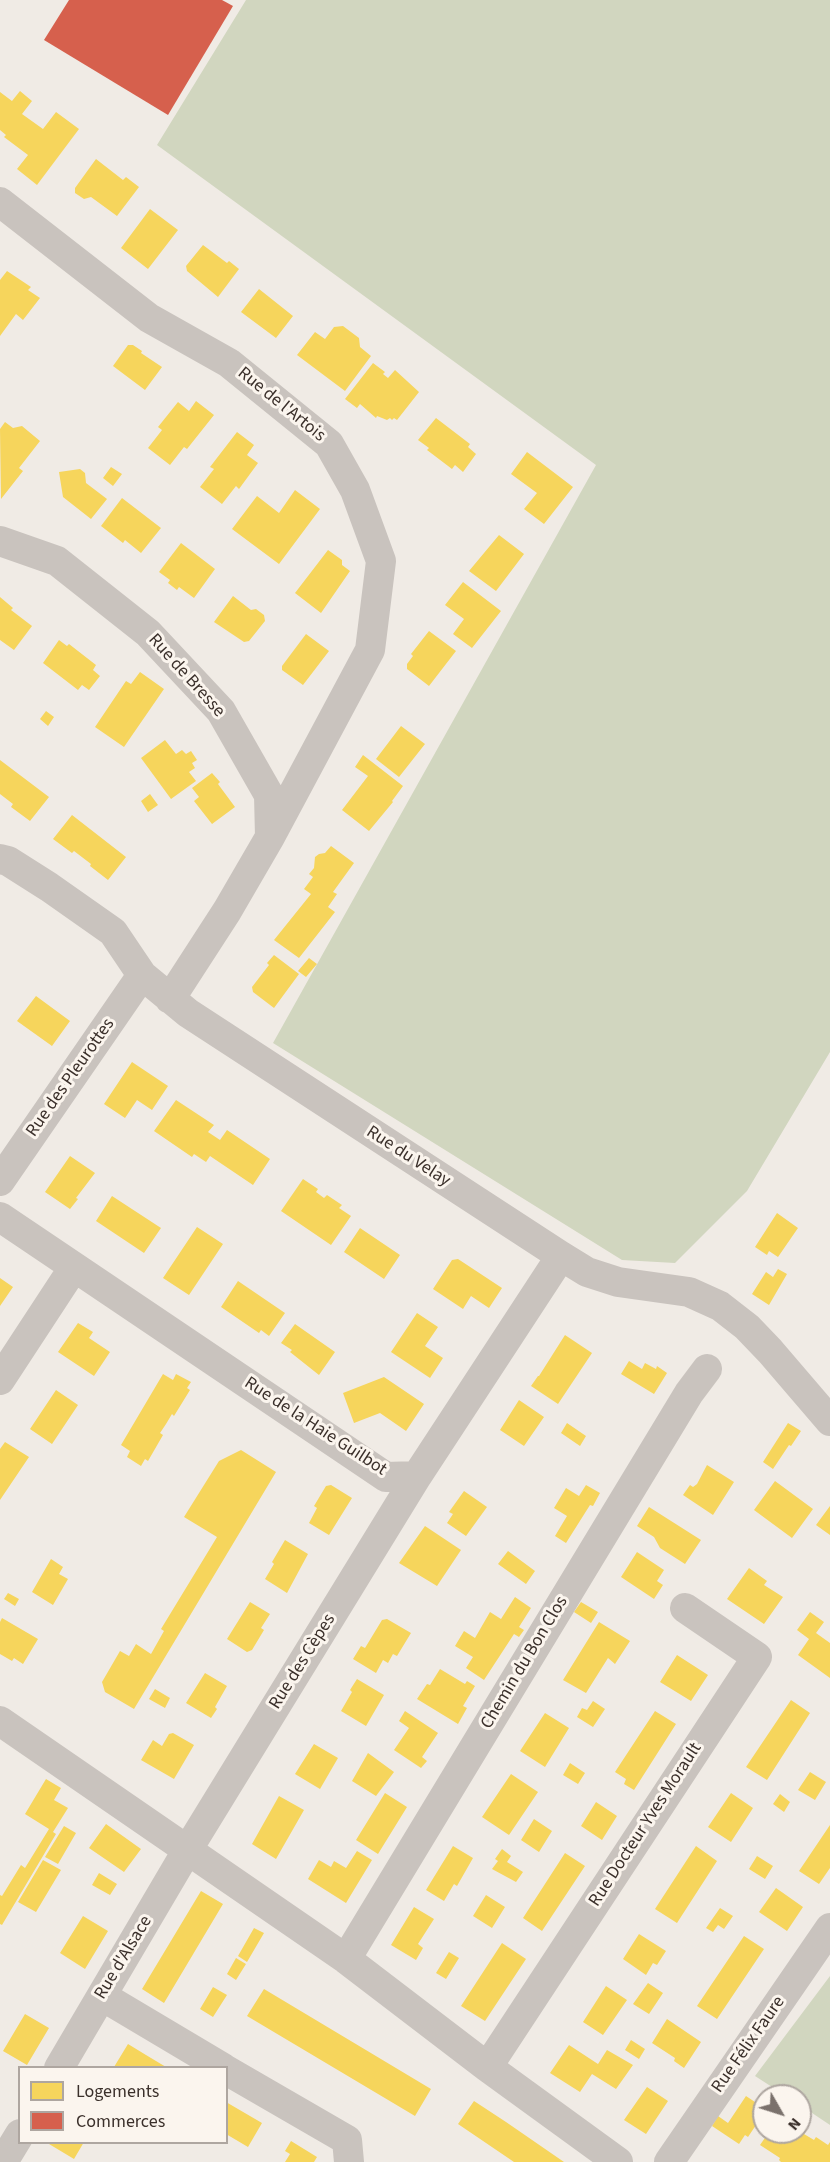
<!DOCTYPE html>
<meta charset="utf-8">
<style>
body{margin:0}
#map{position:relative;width:830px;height:2162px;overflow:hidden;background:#f0ebe5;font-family:"Source Sans 3",sans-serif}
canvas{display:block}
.legend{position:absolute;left:18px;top:2066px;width:210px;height:78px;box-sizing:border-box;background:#fbf5ee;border:2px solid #aea6a0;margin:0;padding:8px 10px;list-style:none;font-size:18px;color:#3b302b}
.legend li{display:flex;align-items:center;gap:12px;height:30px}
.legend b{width:30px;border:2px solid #aea6a0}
.north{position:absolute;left:752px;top:2084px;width:60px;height:60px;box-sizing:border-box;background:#fbf5ee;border:2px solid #aea6a0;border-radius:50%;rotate:129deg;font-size:16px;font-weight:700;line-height:24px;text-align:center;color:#3b302b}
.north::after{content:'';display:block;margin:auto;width:21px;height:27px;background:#7a716c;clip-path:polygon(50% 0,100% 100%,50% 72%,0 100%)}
</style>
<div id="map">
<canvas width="830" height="2162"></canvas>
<ul class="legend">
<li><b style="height:16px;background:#f6d55c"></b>Logements</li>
<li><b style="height:16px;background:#d6604d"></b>Commerces</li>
</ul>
<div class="north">N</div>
</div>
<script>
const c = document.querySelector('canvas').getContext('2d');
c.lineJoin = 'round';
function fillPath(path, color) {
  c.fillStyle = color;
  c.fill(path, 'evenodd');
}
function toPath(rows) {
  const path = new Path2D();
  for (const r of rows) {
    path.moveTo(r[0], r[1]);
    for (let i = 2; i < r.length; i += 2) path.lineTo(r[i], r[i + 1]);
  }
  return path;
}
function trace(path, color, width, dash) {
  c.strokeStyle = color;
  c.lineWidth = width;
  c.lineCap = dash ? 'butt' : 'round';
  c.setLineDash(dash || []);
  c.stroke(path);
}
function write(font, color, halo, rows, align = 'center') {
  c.font = font + ' "Source Sans 3",sans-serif';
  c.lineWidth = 6;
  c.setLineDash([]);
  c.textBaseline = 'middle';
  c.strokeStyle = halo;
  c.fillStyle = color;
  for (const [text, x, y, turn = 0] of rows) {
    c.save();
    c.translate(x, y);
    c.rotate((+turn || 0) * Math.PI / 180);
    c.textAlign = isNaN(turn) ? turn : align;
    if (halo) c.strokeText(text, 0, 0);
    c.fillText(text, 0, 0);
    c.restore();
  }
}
const green = toPath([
 [246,0,830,0,830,1052,747,1191,675,1263,622,1260,273,1043,596,465,157,145],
 [830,1976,830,2125,800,2105,800,2096,786,2096,755,2076]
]);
const homes = toPath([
 [20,91,32,101,22,114,43,129,56,112,79,129,37,185,17,169,28,155,4,137,6,135,0,130,0,92,12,101],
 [96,159,123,180,126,177,139,187,117,216,91,197,84,199,75,193,75,188],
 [150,209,178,230,148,269,121,248],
 [203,245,227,263,229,261,239,269,218,297,187,271,186,266],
 [7,271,31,287,28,290,40,298,23,320,16,314,0,336,0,280],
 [259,289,293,316,276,338,241,312],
 [343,326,359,338,360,347,371,356,345,391,297,355,315,332,325,339,334,327],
 [128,345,133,345,142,351,141,353,162,367,145,390,113,366],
 [373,363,385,372,383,374,388,378,395,370,419,392,397,420,394,418,392,420,390,418,387,420,377,416,376,418,360,404,357,408,345,399],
 [196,401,214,415,187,449,184,447,170,465,148,448,162,430,158,427,178,402,189,411],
 [436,418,470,444,468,447,476,454,463,472,455,465,452,469,427,450,429,448,418,440],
 [5,422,13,428,22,426,40,441,19,468,23,471,1,499,0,429],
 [237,432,254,445,247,455,258,463,239,489,236,486,222,504,200,487,214,469,210,467],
 [527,452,573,487,544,524,524,509,537,493,511,474],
 [111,467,122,474,113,486,103,478],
 [80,469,85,473,86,483,107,499,91,519,63,497,59,472],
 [295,490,320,509,279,564,232,529,257,496,279,513],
 [122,498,161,528,141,553,125,540,123,543,101,526],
 [499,535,524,554,496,591,469,571],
 [181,543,215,569,194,598,179,587,177,590,168,583,170,580,159,572],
 [328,550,342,560,342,565,350,571,321,613,295,593],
 [463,582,501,611,472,648,453,634,464,619,445,605],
 [233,596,251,610,256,609,264,615,265,621,249,641,244,642,214,622],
 [0,597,13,608,11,610,32,626,14,650,0,640],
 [429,631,456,651,429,686,407,669,407,664,413,656,411,654],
 [306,634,329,651,303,685,282,670,282,666],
 [59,640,67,646,69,644,96,665,93,670,100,676,89,690,82,685,78,690,43,663],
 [140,672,164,689,124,747,95,727,126,681,131,684],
 [46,711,54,717,48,726,40,719],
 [401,726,425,744,399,777,376,759],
 [165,740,176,754,182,750,186,754,191,751,197,760,192,763,195,768,189,772,196,781,171,799,141,758],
 [363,755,403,786,392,801,393,802,369,831,342,810,368,776,355,767],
 [0,760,49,797,30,821,11,807,13,804,0,794],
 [212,773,220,782,218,784,235,807,212,824,194,801,199,797,192,788],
 [150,794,158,805,148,812,141,801],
 [72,815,126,857,108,880,90,866,91,864,74,851,72,853,53,839],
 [331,846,354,863,333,892,337,894,328,907,335,912,299,958,274,940,311,894,304,889,313,877,309,874,314,868,315,857,319,854,325,853],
 [274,955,299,974,274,1008,253,992,252,987,269,965,267,963],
 [309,958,317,964,306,977,298,971],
 [36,996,70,1021,52,1046,17,1021],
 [132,1062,168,1086,152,1110,137,1100,125,1118,104,1104],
 [176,1100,214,1125,208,1132,220,1140,227,1130,270,1159,253,1185,210,1156,206,1162,194,1154,192,1157,154,1131],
 [70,1156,95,1173,76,1198,78,1199,70,1209,45,1192],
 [303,1179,318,1189,316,1192,324,1198,327,1195,342,1205,339,1208,351,1216,331,1245,281,1211],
 [112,1196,161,1228,144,1253,96,1221],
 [777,1213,798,1228,778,1257,769,1251,767,1255,755,1247],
 [197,1227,223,1244,189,1295,163,1278],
 [360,1228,400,1255,384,1279,344,1252],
 [458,1259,502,1288,489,1308,471,1296,463,1309,433,1289,452,1260],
 [778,1269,787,1274,769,1305,752,1294,766,1272,773,1277],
 [0,1278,13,1287,0,1306],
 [238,1281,285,1313,269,1336,261,1330,259,1333,221,1307],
 [417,1313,438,1327,425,1346,443,1358,430,1378,391,1352],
 [78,1323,93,1332,89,1338,110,1352,94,1376,58,1352],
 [295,1324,335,1352,319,1375,290,1352,292,1350,281,1343],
 [565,1335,592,1353,558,1404,531,1386,538,1376,539,1376],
 [629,1361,642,1369,645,1363,656,1369,657,1366,667,1373,654,1394,621,1374],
 [163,1374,173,1380,176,1374,191,1382,187,1388,190,1390,174,1416,172,1414,166,1424,160,1433,163,1435,148,1461,145,1459,141,1466,127,1457,130,1451,121,1445],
 [384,1377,424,1404,406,1431,380,1413,354,1423,343,1393],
 [56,1390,78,1405,52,1444,30,1429],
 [519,1400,544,1417,524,1446,500,1430],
 [567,1423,586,1436,580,1446,561,1433],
 [788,1423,801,1431,791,1446,789,1445,773,1469,763,1462],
 [5,1442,29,1457,0,1500,0,1449],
 [241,1450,276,1472,134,1709,105,1692,102,1682,120,1651,129,1656,136,1644,151,1654,164,1631,161,1629,217,1537,184,1517,219,1461],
 [707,1465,734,1482,713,1515,683,1495,690,1485,693,1487,697,1484],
 [775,1481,813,1509,792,1538,754,1510],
 [331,1485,352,1498,329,1535,309,1523,317,1508,314,1506,326,1486],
 [586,1485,600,1493,593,1506,590,1505,566,1543,555,1536,567,1516,554,1508,566,1488,579,1496],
 [464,1491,487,1507,466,1536,447,1523,453,1514,449,1512],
 [830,1506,830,1535,816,1525],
 [649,1507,701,1540,685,1564,660,1548,654,1537,637,1526],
 [425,1526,461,1550,437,1586,399,1563],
 [285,1540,308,1554,287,1593,265,1579,274,1564,272,1562],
 [508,1551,535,1571,526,1584,498,1564],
 [637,1552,664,1570,657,1581,663,1585,654,1599,621,1577],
 [51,1559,63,1567,59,1574,68,1579,53,1605,32,1592],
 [749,1568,767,1581,764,1585,783,1597,764,1624,727,1599],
 [8,1593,19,1599,15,1606,4,1599],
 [515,1597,531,1608,519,1627,524,1630,519,1637,514,1634,484,1680,466,1668,473,1657,455,1646,464,1631,475,1638,490,1612,501,1619],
 [250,1602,270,1614,261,1628,264,1630,252,1650,247,1652,227,1639],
 [581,1602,598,1612,591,1623,574,1612],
 [810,1612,824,1622,816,1633,830,1643,830,1678,798,1655,809,1639,797,1630],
 [2,1618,38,1639,23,1664,14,1658,12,1661,0,1654,0,1622],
 [387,1619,411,1633,397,1656,393,1654,388,1663,383,1660,376,1673,353,1659,361,1646,365,1648,382,1620],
 [599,1622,630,1641,615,1664,608,1658,586,1693,563,1680],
 [677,1655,708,1675,691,1701,660,1682],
 [440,1669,465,1684,467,1681,475,1686,463,1706,467,1708,458,1724,417,1699,427,1684,430,1685],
 [205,1673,227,1686,215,1707,217,1709,211,1718,186,1703],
 [357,1679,384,1695,366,1726,341,1711,352,1692,350,1690],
 [155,1689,170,1698,165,1708,149,1699],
 [791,1700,810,1713,767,1780,746,1767],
 [593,1701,605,1709,593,1727,577,1717,582,1708,587,1710],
 [405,1711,438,1733,422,1757,427,1761,421,1768,394,1750,409,1728,399,1721],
 [655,1711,676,1724,634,1790,624,1784,626,1779,615,1772],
 [545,1713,569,1728,545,1767,520,1751],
 [173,1733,194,1745,174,1779,141,1760,153,1740,162,1746,169,1734],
 [314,1744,338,1758,320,1789,295,1774],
 [368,1753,394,1772,376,1796,352,1781],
 [570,1763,585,1773,578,1784,563,1775],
 [810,1772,826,1782,815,1800,798,1790],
 [511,1774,538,1792,509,1835,482,1817],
 [46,1779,61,1788,54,1800,68,1808,53,1832,56,1834,2,1925,0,1924,0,1895,2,1896,21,1865,25,1868,49,1829,25,1814],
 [385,1793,407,1807,378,1854,356,1840],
 [731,1793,753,1808,731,1842,708,1827],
 [780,1794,790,1802,784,1812,773,1804],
 [279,1796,304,1810,276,1859,252,1844],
 [596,1802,617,1816,602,1840,581,1826],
 [534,1819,552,1831,539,1852,521,1840],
 [106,1824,141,1849,124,1872,89,1848],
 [830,1825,830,1868,819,1884,799,1871],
 [64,1826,76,1833,58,1864,45,1857],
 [453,1846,473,1858,457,1886,454,1884,444,1901,426,1890],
 [696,1846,717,1861,677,1923,655,1909],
 [502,1849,511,1856,507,1862,523,1872,516,1882,492,1869,498,1861,495,1859],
 [357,1851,372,1860,346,1903,308,1879,319,1860,331,1867,334,1861,346,1868],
 [565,1853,585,1866,542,1931,523,1918],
 [757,1856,773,1866,765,1879,749,1869],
 [43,1860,61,1870,36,1912,18,1902],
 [99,1873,117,1884,110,1895,92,1885],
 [776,1888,803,1907,787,1931,759,1912],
 [201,1891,223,1904,164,2003,142,1989],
 [486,1895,505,1907,492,1928,473,1916],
 [414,1907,434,1919,418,1944,423,1948,416,1960,391,1945],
 [720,1908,733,1916,724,1929,718,1925,713,1932,706,1928],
 [83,1916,108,1931,85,1969,60,1953],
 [254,1928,264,1933,247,1962,238,1956],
 [639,1934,666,1951,657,1965,653,1963,646,1975,623,1959],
 [744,1936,764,1949,717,2019,697,2006],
 [502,1943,526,1959,485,2021,461,2006],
 [449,1952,459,1958,446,1979,436,1973],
 [236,1958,246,1964,236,1980,227,1974],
 [648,1983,663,1993,649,2014,633,2004],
 [606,1986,627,2000,603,2035,583,2022],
 [213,1987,227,1995,213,2017,200,2009],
 [264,1989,431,2089,415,2116,247,2016],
 [25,2014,49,2028,27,2065,3,2051],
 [667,2019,701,2042,684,2068,674,2061,675,2058,652,2043],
 [631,2040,645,2049,639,2059,625,2050],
 [128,2044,146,2055,166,2067,114,2067],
 [569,2045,598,2064,607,2050,633,2065,616,2089,592,2074,580,2092,550,2073],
 [647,2087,668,2101,646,2134,624,2120],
 [746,2096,764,2108,764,2113,748,2137,745,2135,739,2144,712,2126,718,2116,728,2123],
 [474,2101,506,2122,564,2162,514,2162,458,2124],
 [226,2102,262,2123,248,2147,226,2134],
 [800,2124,807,2129,804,2134,814,2140,816,2137,828,2145,830,2142,830,2162,781,2162,779,2160,780,2158,760,2145,769,2132,800,2132],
 [291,2141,317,2157,314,2162,285,2162,290,2154,285,2151],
 [50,2142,84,2142,74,2159,49,2144]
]);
const shops = toPath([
 [69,0,222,0,233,6,168,115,44,40]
]);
const minor = toPath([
 [0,202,149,318,229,363,329,444,355,490,381,561,370,650,270,837],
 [0,541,57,561,148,633,221,711,269,795,270,837,227,911,170,999],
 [0,859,8,861,49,887,113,932,142,975,188,1013,561,1256,587,1272,618,1282,689,1292,720,1306,747,1327,770,1351,830,1421],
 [0,1181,142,975],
 [0,1217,386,1477,417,1476,561,1256],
 [0,1380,74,1267],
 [0,1721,346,1959,486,2066,618,2162],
 [346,1959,689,1393,707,1369],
 [102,1996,223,2068],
 [486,2066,494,2057,757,1657,685,1608],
 [59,2068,188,1849,417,1476],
 [226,2070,347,2140,349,2162],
 [3,2162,20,2134],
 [669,2162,830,1928]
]);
const streetNames = [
 ["Rue de l'Artois",281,405,39],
 ["Rue de Bresse",186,676,48],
 ["Rue des Pleurottes",71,1078,-55],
 ["Rue du Velay",408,1157,33],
 ["Rue de la Haie Guilbot",315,1427,33],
 ["Rue des Cèpes",303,1662,-58],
 ["Chemin du Bon Clos",525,1663,-59],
 ["Rue Docteur Yves Morault",646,1825,-57],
 ["Rue d'Alsace",124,1958,-59],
 ["Rue Félix Faure",749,2045,-55]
];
fillPath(green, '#d1d6bf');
fillPath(homes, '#f6d55c');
fillPath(shops, '#d6604d');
trace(minor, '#c9c3be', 30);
write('18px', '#3b302b', '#fbf5ee', streetNames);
</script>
